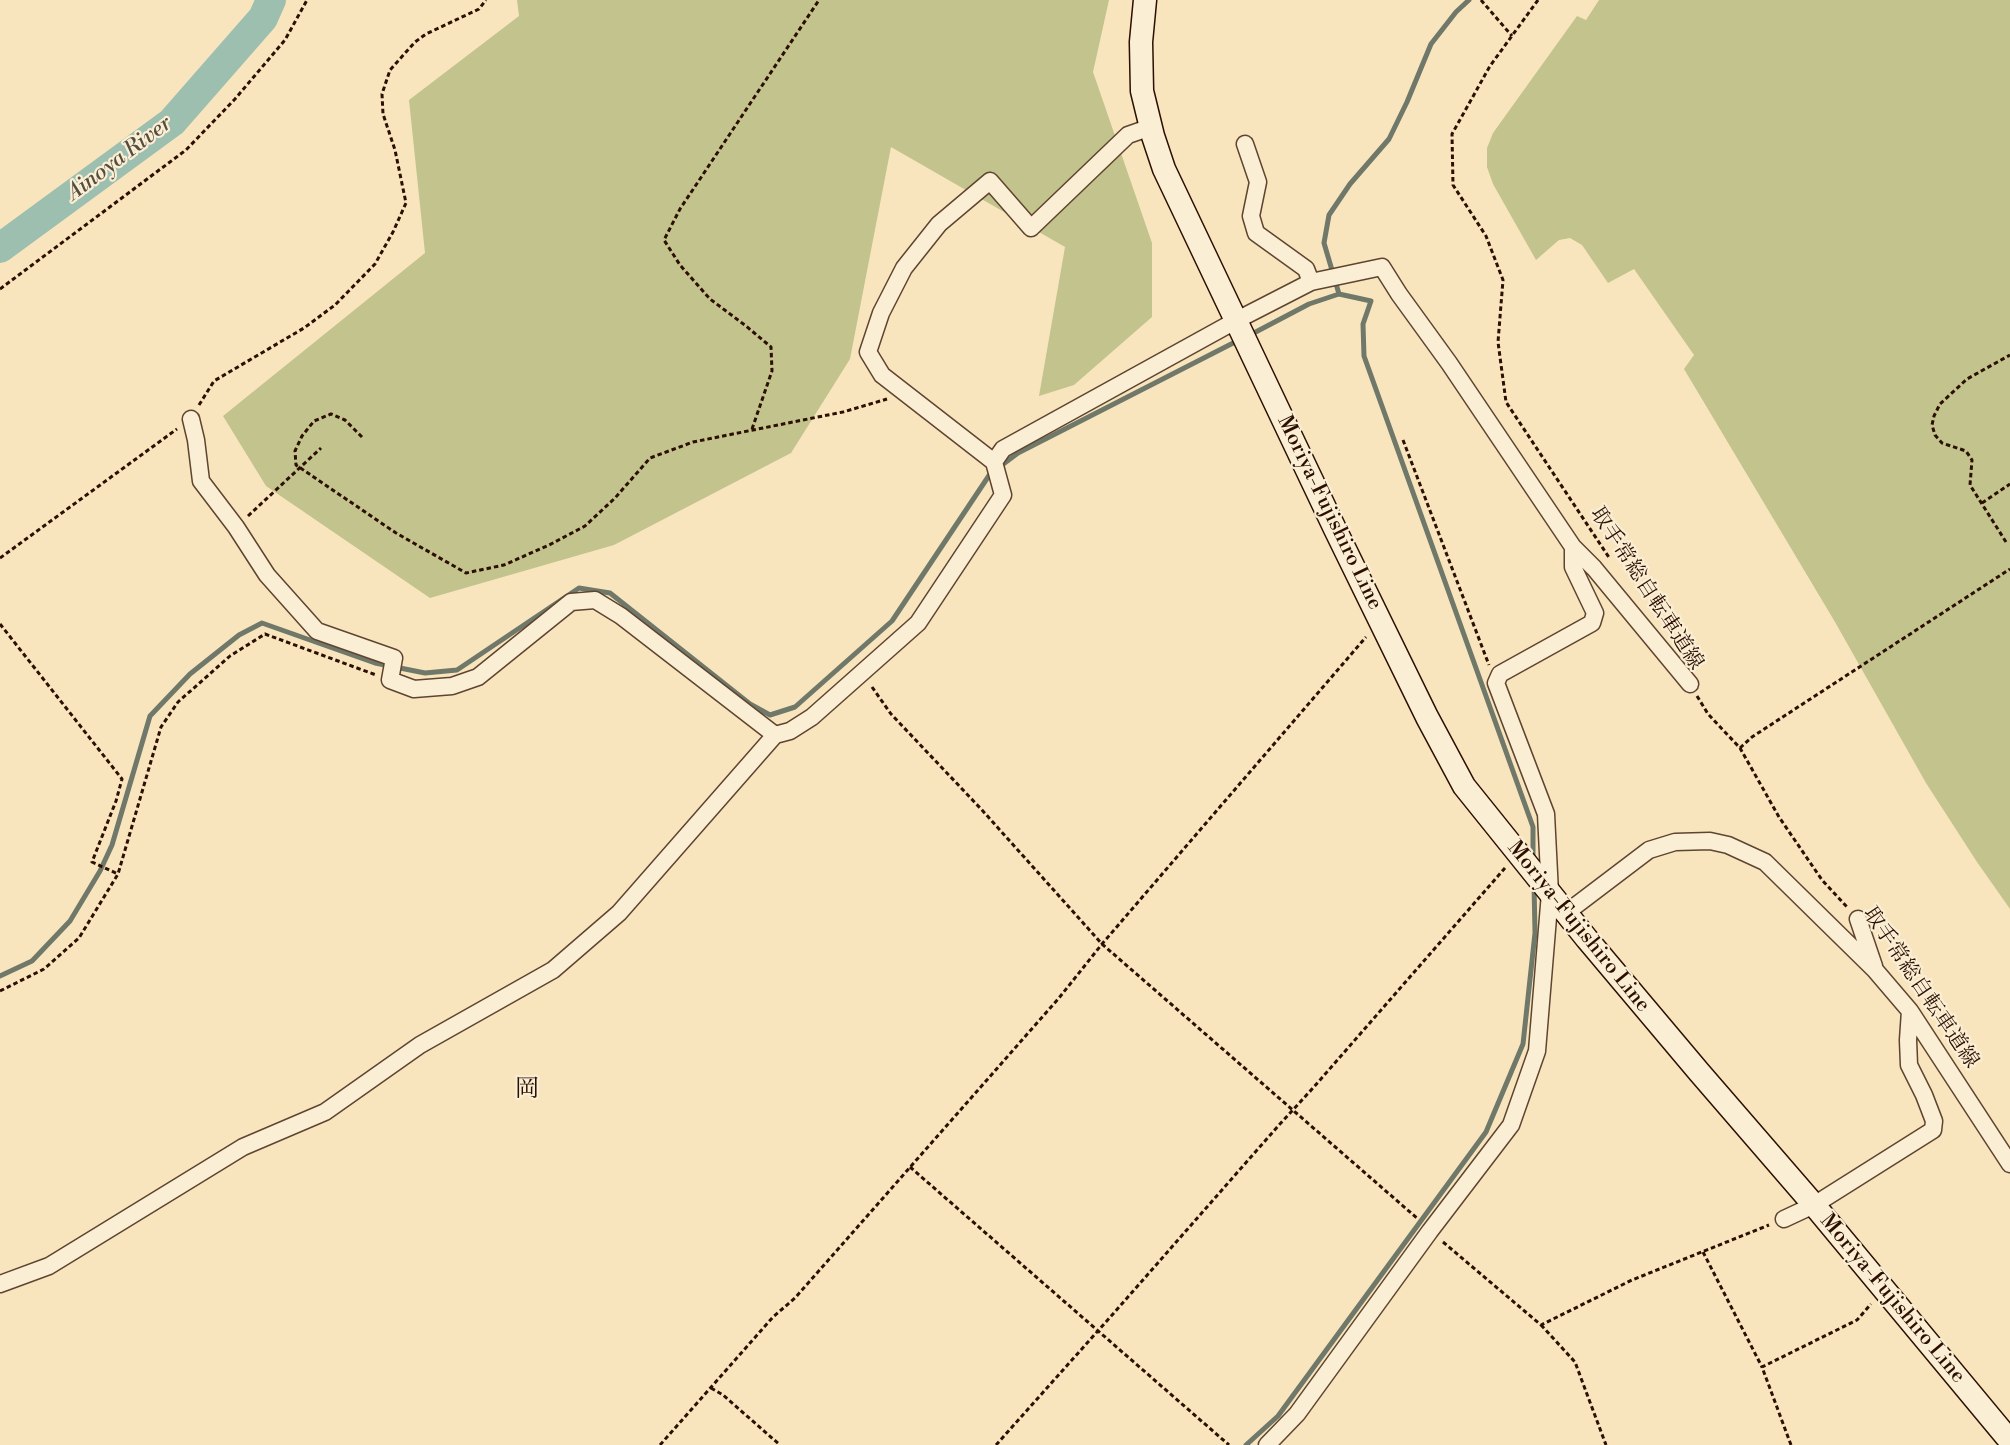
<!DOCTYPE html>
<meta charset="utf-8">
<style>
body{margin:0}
canvas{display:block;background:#f8e5bd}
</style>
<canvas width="2010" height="1445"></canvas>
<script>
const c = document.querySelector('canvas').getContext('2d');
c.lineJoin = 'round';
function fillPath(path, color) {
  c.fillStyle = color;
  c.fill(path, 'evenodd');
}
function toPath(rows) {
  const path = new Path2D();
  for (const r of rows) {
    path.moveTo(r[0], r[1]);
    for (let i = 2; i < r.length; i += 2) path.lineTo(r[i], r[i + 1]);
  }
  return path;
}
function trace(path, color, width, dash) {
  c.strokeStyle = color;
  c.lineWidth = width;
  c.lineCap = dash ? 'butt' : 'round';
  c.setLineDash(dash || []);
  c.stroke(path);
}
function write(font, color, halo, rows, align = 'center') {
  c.font = font + ' "Libre Bodoni","Noto Serif JP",serif';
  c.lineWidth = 4.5;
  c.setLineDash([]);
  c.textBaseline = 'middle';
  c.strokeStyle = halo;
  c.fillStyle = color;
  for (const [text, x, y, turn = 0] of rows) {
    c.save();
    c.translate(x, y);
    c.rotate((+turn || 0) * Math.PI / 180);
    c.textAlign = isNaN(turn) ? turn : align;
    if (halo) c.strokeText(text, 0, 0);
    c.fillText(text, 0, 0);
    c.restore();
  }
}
const green = toPath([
 [517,0,1109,0,1093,72,1152,243,1152,317,1074,385,1039,396,1065,247,891,147,850,359,791,453,614,545,430,598,266,486,223,416,425,253,409,100,519,16],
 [1599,0,2010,0,2010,909,1977,862,1926,783,1835,622,1684,369,1694,355,1634,269,1608,283,1582,245,1570,238,1559,240,1536,260,1493,184,1487,167,1487,148,1493,133,1577,16,1586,20]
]);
const stream = toPath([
 [1339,294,1324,243,1329,215,1350,184,1389,139,1407,102,1431,44,1456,12,1469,0],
 [1250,335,1309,304,1339,294,1371,301,1363,324,1364,356,1533,827,1533,860],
 [0,976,32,961,70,921,100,871,112,845,150,716,190,674,239,635,262,623,375,663,425,673,457,670,579,588,610,593,750,704,770,715,795,707,892,621,990,474,1018,453,1239,340],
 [1246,1445,1278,1416,1486,1132,1523,1044,1535,933,1534,884]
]);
const river = toPath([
 [0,248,172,122,263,18,271,0]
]);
const path = toPath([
 [1481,0,1512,36],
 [1538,0,1490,66,1452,134,1453,185,1486,236,1503,280,1498,342,1506,402,1610,559],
 [0,289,186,150,235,99,285,40,307,0],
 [199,405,214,381,304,328,335,305,375,264,393,232,406,203,395,150,383,114,382,94,390,70,415,42,426,34,479,9,486,0],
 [752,429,772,371,771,347,746,326,710,299,680,265,664,240,680,209,819,0],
 [362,437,345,420,331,414,314,421,302,436,295,451,296,465,396,533,466,573,504,565,549,545,585,526,615,498,650,458,693,442,843,412,887,399],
 [1403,440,1489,665],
 [1982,503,2010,484],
 [248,516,321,448],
 [2006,542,1970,485,1972,460,1966,451,1942,443,1935,435,1932,425,1934,416,1940,404,1967,379,2010,355],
 [0,558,177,429],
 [0,624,122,779,116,801,92,862,118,874],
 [872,687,891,714,982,810,1102,944,1418,1219],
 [1697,696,1708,714,1740,748,1779,817,1822,880,1847,907],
 [1740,748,1752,737,2010,569],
 [0,991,44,969,79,938,118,874,161,727,178,702,230,656,265,634,376,675],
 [910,1167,1229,1445],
 [1443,1242,1541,1325,1632,1280,1769,1225],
 [1703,1252,1762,1367],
 [1541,1325,1575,1362,1606,1445],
 [711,1388,723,1395,780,1445],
 [660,1445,773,1317,795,1298,1059,998,1102,944,1366,637],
 [996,1445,1113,1314,1279,1125,1313,1088,1505,868],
 [1791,1445,1762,1367,1857,1320,1871,1304]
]);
const street = toPath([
 [1245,144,1258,182,1251,216,1256,233,1306,269,1311,282],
 [191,419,196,440,201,481,236,527,267,575,317,631,394,658,390,680,414,689,452,686,478,677,571,602,595,600,621,616,775,735],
 [994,462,882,375,868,352,881,313,904,268,939,224,990,181,1031,228,1128,135,1151,127],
 [1566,913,1649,850,1675,842,1710,841,1728,845,1765,862,1875,970,1910,1011,2010,1164],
 [1858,919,1874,966],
 [1784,1219,1814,1205,1933,1130,1934,1121,1924,1095,1909,1065,1908,1040,1910,1011],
 [0,1284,49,1266,243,1147,325,1112,420,1045,553,970,619,913,775,735,790,731,812,717,918,623,1003,495,994,462,1003,449,1237,320,1311,282,1382,267,1399,294,1449,363,1573,547,1594,568,1690,684],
 [1267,1445,1297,1414,1430,1231,1511,1125,1537,1051,1550,893,1546,814,1496,683,1500,674,1592,623,1595,613,1573,567,1573,547]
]);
const secondary = toPath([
 [1145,0,1141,42,1142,91,1153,136,1164,169,1335,529,1427,717,1464,786,1587,939,1699,1072,1814,1205,2010,1441]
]);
const streetNames = [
 ["Moriya-Fujishiro Line",1329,513,64],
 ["取手常総自転車道線",1646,589,57],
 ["Moriya-Fujishiro Line",1578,927,51],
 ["取手常総自転車道線",1920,988,56],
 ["Moriya-Fujishiro Line",1892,1299,50]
];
const waterNames = [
 ["Ainoya River",120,159,-37]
];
const quarterNames = [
 ["岡",527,1090]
];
fillPath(green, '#c3c38d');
trace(stream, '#707969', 5);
trace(river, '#9dbfaf', 30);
trace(street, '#5f4430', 19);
trace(secondary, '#2c0f01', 25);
trace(path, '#2c0f01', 3, [4.5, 3]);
trace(street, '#faeed4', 16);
trace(secondary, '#faeed4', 22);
write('21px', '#2c0f01', '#faeed4', streetNames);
write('italic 22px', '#544d3e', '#faeed4', waterNames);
write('24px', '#2c0f01', '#faeed4', quarterNames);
</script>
